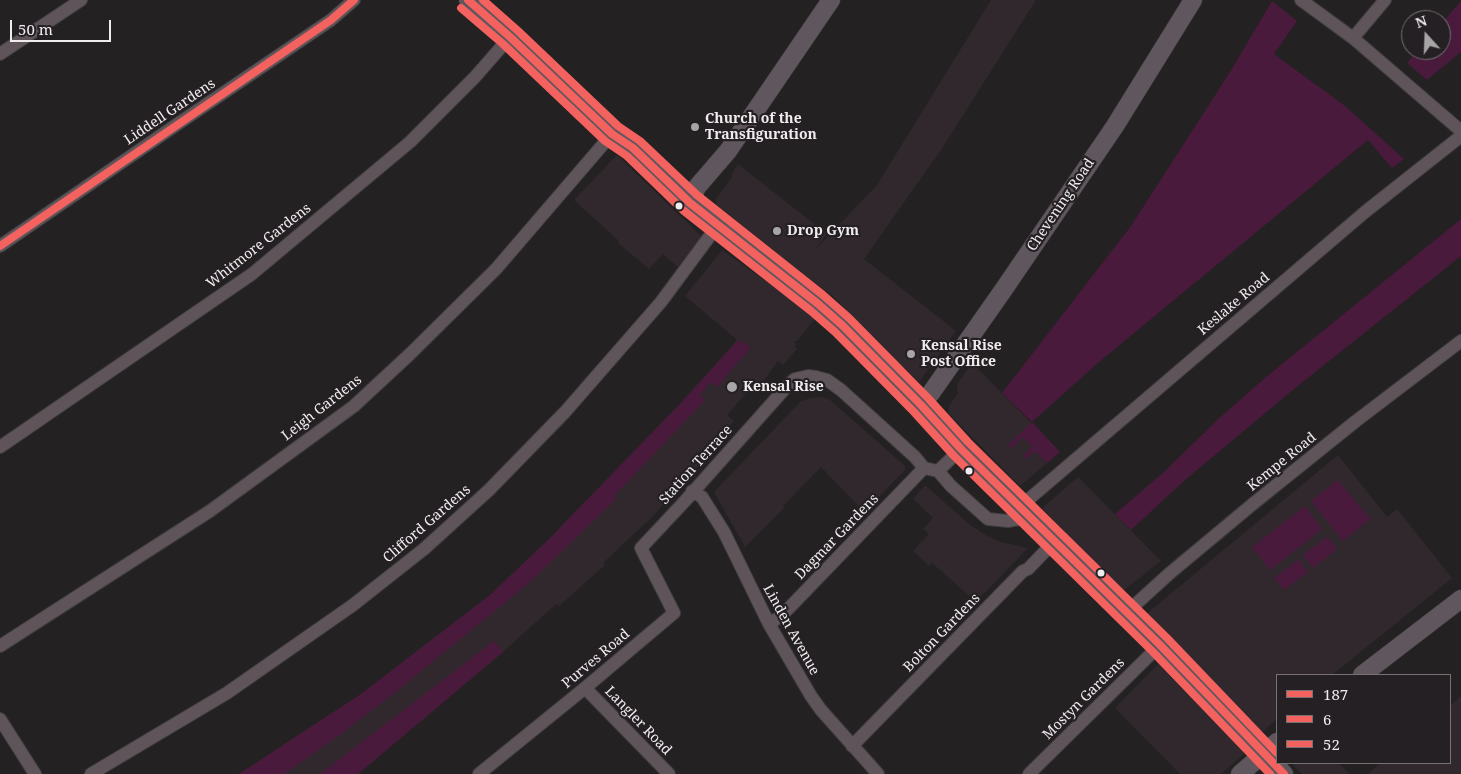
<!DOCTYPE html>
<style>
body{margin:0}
#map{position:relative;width:1461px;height:774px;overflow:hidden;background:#232122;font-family:"Noto Serif",serif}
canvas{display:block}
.legend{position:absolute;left:1276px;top:674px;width:175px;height:90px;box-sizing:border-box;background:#242023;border:1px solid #767274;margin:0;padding:6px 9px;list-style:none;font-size:15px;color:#f0ecee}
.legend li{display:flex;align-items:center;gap:10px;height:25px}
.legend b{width:25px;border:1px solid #767274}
.north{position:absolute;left:1401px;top:10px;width:50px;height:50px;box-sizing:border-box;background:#242023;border:1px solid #767274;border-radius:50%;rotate:340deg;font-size:14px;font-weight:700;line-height:20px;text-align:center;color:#f0ecee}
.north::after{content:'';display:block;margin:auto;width:18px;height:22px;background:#a8a5a7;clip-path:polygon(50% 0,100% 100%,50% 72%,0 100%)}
.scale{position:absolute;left:10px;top:20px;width:101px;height:22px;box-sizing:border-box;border:2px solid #f0ecee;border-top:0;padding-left:6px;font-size:15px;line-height:18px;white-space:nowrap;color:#f0ecee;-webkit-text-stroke:4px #242023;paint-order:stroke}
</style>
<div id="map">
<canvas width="1461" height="774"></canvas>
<ul class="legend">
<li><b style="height:6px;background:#f3625e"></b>187</li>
<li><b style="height:6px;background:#f3625e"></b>6</li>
<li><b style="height:6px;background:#f3625e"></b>52</li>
</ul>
<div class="north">N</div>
<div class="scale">50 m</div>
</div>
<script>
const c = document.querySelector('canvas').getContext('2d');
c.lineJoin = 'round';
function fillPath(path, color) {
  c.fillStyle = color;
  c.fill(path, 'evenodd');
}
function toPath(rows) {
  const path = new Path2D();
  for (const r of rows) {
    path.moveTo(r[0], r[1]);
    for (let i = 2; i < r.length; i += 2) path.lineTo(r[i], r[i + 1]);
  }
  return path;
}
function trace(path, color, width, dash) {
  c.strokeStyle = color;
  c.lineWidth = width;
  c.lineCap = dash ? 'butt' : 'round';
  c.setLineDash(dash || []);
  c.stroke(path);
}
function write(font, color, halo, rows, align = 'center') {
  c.font = font + ' "Noto Serif",serif';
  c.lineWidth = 4.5;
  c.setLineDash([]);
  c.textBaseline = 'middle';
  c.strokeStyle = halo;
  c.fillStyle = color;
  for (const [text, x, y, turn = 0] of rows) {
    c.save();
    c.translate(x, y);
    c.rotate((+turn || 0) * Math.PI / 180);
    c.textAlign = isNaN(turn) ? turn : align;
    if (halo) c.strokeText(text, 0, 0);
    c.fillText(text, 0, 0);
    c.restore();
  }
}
const built = toPath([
 [991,0,1036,0,941,150,864,259,956,331,919,382,905,368,902,370,834,297,799,271,716,204,716,199,732,177,732,174,738,164,827,234,814,251,877,185],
 [617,155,702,237,678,267,663,254,649,269,618,243,619,241,574,200],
 [722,250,790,298,815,319,797,341,793,341,796,344,794,346,797,349,783,365,778,361,756,392,751,388,727,415,734,421,716,442,715,445,706,458,650,519,604,562,605,565,559,606,556,604,503,652,358,774,239,774,361,694,490,595,548,540,678,406,737,340,685,296],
 [972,363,1060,452,1020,486,949,414,949,406,958,393,957,388,957,384],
 [820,397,829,399,905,466,905,470,864,512,821,467,783,506,784,508,745,547,714,492,800,402,810,398],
 [1338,455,1387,517,1397,509,1452,578,1332,675,1277,675,1277,719,1262,732,1145,615],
 [1078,477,1161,561,1124,590,1115,583,1042,508],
 [925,485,970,525,989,537,1001,542,1028,548,976,602,932,563,929,566,913,551,929,534,923,529,933,518,913,499],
 [1158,664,1245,753,1221,774,1180,774,1115,708],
 [1461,696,1461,774,1368,774,1380,763,1450,763,1450,706],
 [1291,763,1339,763,1349,774,1302,774]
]);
const green = toPath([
 [1272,1,1297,21,1274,54,1345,106,1404,159,1392,168,1368,140,1099,362,1032,422,1060,452,1047,463,1035,451,1026,459,1023,456,1032,447,1023,437,1011,448,1008,445,1032,422,1002,393,1131,226,1230,72],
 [1461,1,1461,52,1427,80,1407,63,1418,50,1441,50,1441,24],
 [1461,219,1461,256,1294,389,1185,480,1131,530,1115,514,1164,472,1215,422,1266,377],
 [738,340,751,347,717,387,711,382,700,395,705,400,614,496,616,499,530,582,392,695,330,742,284,774,239,774,361,694,490,595,548,540,678,406],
 [1338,480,1370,519,1343,541,1311,501],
 [1305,506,1322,529,1270,570,1252,547],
 [1327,537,1337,549,1313,568,1303,555],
 [1298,560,1308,572,1284,590,1274,578],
 [494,641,503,652,358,774,320,774]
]);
const street = toPath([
 [1301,0,1353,38,1461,131],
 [1353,38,1385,0],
 [0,54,81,0],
 [0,246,179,123,331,20,354,0],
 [0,447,252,274,410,142,475,77,510,37],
 [938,471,961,449],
 [692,491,702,497,724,532,769,624,811,696,821,710,878,774],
 [1029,499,1365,212,1461,136],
 [1127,612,1170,573,1254,503,1356,421,1461,341],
 [769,624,781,616,791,606,924,468],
 [0,646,210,511,354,406,410,354,496,269,612,134],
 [585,688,669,774],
 [0,719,35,774],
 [852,746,1023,571,1028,569,1054,542],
 [91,774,227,693,353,605,424,549,489,490,565,412,661,302,718,225],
 [479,774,585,688,674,613,641,548,685,501,789,384,795,379,808,376,816,377,827,380,841,390,915,457,924,468,938,471,951,486,988,519,1008,521,1019,519,1026,513],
 [1029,774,1160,645]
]);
const secondary = toPath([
 [468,0,510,37,612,134,633,148,690,203,817,303,842,325,921,405,961,449,1160,645,1284,774],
 [690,203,697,187,728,151,831,0],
 [921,405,931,393,1004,289,1115,126,1193,0],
 [1362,675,1461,599],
 [1240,774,1277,742]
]);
const bus1 = toPath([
 [468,0,510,37,612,134,633,148,690,203,817,303,842,325,921,405,961,449,1160,645,1284,774],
 [0,246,331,20,354,0]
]);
const bus2 = toPath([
 [461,8,503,44,605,141,627,156,684,211,811,311,835,332,914,412,954,456,1153,652,1270,774]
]);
const bus3 = toPath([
 [483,0,517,30,618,126,640,141,697,195,823,295,849,318,928,398,968,442,1167,638,1277,753]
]);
const markers = [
 [695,127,5,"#a8a5a7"],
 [679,206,4.5,"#f0ecee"],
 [777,231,5,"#a8a5a7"],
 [911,354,5,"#a8a5a7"],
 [732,387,6,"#a8a5a7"],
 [969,471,4.5,"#f0ecee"],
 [1101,573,4.5,"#f0ecee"]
];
const streetNames = [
 ["Liddell Gardens",170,112,-34],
 ["Chevening Road",1061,205,-56],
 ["Whitmore Gardens",259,246,-38],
 ["Keslake Road",1234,304,-40],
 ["Leigh Gardens",322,408,-38],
 ["Kempe Road",1282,462,-39],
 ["Station Terrace",696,465,-48],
 ["Clifford Gardens",427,524,-41],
 ["Dagmar Gardens",837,537,-46],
 ["Linden Avenue",791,630,61],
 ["Bolton Gardens",942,633,-46],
 ["Purves Road",596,659,-40],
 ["Mostyn Gardens",1084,699,-45],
 ["Langler Road",638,721,46]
];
const poiNames = [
 ["Church of the",705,119],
 ["Transfiguration",705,135],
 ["Drop Gym",787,231],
 ["Kensal Rise",921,346],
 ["Post Office",921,362],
 ["Kensal Rise",743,387]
];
fillPath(built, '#31282d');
fillPath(green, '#4a1a3c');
trace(street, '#403d3f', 14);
trace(secondary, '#403d3f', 19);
trace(street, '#5e545a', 12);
trace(secondary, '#60565d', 18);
trace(bus1, '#f3625e', 8);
trace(bus2, '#f3625e', 8);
trace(bus3, '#f3625e', 8);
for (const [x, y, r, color] of markers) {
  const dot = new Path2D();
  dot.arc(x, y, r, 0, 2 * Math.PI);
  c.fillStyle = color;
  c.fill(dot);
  trace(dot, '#242023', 2);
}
write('14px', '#f0ecee', '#242023', streetNames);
write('bold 14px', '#f0ecee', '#242023', poiNames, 'left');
</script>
